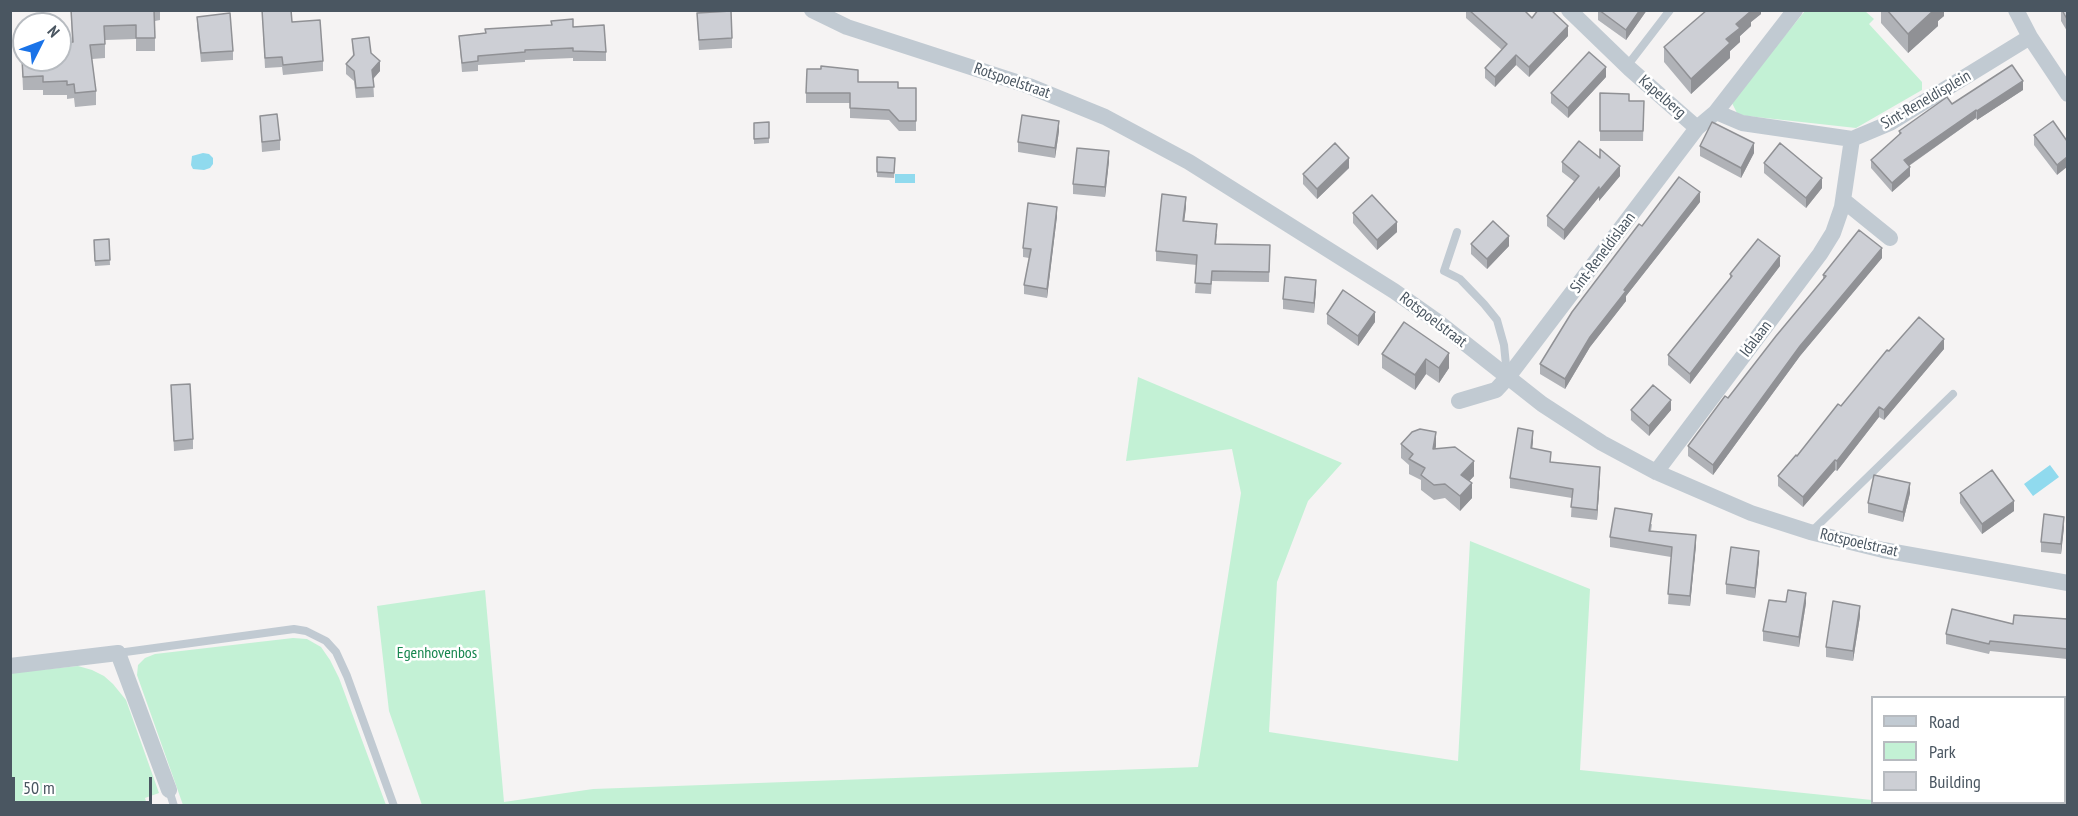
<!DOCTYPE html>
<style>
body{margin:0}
#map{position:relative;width:2078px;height:816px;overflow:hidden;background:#f5f3f3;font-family:"PT Sans Narrow",sans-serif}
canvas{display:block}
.frame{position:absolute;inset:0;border:12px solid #4a5661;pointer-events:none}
.legend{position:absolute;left:1871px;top:696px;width:195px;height:108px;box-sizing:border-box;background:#fff;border:2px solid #b7bbc0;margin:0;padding:8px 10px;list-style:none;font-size:18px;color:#4a5661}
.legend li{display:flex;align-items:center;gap:12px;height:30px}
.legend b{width:30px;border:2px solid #b7bbc0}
.north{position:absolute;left:12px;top:12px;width:60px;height:60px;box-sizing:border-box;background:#fff;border:2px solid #b7bbc0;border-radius:50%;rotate:48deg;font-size:16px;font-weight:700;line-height:24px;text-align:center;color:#4a5661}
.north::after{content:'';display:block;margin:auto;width:21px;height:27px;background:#1a73e8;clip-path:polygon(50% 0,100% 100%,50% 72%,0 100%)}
.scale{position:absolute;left:12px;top:777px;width:140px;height:27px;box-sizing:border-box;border:3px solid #4a5661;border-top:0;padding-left:8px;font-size:18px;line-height:21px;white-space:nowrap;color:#4a5661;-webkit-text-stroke:4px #fff;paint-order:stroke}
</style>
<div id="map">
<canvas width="2078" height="816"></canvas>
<div class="frame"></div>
<ul class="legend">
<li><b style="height:8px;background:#c1cad2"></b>Road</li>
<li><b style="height:16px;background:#c3f1d5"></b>Park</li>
<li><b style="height:16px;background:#cdcfd5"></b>Building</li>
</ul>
<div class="north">N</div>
<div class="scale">50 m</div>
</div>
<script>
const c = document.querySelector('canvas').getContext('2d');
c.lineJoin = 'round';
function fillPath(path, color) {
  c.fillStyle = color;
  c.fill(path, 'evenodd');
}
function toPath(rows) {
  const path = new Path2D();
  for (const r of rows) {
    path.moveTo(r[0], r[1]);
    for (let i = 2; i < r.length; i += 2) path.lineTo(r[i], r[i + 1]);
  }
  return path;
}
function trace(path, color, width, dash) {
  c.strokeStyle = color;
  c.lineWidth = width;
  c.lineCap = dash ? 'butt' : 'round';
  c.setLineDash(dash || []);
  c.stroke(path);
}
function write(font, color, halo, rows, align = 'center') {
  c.font = font + ' "PT Sans Narrow",sans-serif';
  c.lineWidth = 5;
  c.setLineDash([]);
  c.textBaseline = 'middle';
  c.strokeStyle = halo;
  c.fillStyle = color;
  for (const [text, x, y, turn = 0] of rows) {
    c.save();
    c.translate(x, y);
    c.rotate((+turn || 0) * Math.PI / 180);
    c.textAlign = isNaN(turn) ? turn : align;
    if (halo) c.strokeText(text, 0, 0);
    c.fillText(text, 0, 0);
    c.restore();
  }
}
const green = toPath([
 [1805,11,1865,11,1874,19,1869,24,1922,82,1922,90,1856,128,1738,115,1731,101],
 [1138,377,1342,463,1308,501,1277,582,1269,732,1458,761,1470,541,1590,589,1580,770,1872,800,1872,802,1931,805,422,805,389,711,377,606,485,590,504,802,593,789,1198,767,1241,493,1232,449,1126,461],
 [293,638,307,639,321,647,330,660,339,678,386,805,183,805,137,675,138,665,145,658,155,654],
 [78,666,92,670,104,676,113,684,126,700,159,793,145,798,147,805,11,805,10,673]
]);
const water = toPath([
 [203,153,209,154,213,158,213,164,210,168,204,170,193,169,191,165,192,156],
 [895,174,915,174,915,183,895,183],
 [2050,465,2059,477,2033,496,2024,484]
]);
const service = toPath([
 [1627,66,1670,10],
 [1457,232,1444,271,1460,279,1484,304,1497,320,1504,345,1507,375],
 [1811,532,1953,394],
 [118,653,294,629,306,631,326,641,336,652,347,676,394,806],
 [169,790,174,806]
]);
const minor = toPath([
 [812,10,847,27,1029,86,1105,117,1189,162,1394,291,1438,322,1542,404,1602,443,1656,472,1751,513,1810,532,1883,550,2068,583],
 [1569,10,1630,69,1697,128],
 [2016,10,2030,37,2068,94],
 [1716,112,1742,123,1852,139,1890,123,2030,37],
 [1843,200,1890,238],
 [1459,401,1496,390,1508,377,1697,128,1716,112,1795,10],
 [1656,472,1820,254,1833,233,1842,207,1852,139],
 [10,666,118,653,169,790]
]);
const wall = toPath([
 [71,10,160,10,160,20,155,21,155,51,136,51,136,39,105,40,105,58,92,59,96,91,96,105,75,107,74,98,67,99,67,95,43,95,43,90,23,90,21,41,24,60,72,42],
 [262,10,291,10,292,22,323,61,323,71,283,75,282,67,265,68],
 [1466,10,1524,10,1532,18,1568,36,1529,77,1516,65,1495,87,1485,78,1485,68,1502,50,1466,18],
 [1598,10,1647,10,1626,40,1598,20],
 [1761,10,1761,14,1751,22,1751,26,1740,36,1740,42,1730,51,1730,58,1691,94,1664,62,1664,47],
 [1881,10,1944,10,1944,16,1938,21,1938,26,1908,53,1881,23],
 [2060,10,2067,10,2067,31,2061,21,2061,12],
 [697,13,732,38,732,48,699,50],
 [197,17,233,51,233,60,201,62,197,25],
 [573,27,606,52,606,61,573,61,573,58,525,60,525,62,478,65,478,71,462,72,459,36],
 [352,39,371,53,380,71,373,79,374,97,356,98,354,81,346,74,346,64,353,56],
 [1606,77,1568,118,1551,103,1551,93],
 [858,82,898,88,916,88,916,131,899,131,889,120,850,118,850,103,806,103,806,93],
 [2023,90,1977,120,1976,118,1909,166,1910,176,1892,192,1871,168,1871,160,1899,135,1899,131,1952,104],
 [1600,93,1629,101,1644,101,1643,141,1600,141],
 [260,116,280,140,280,150,262,152],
 [769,122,769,143,754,144,754,123],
 [1059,131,1055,158,1018,152,1018,142],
 [2034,135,2067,141,2057,175,2034,145],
 [1700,146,1754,153,1741,178,1700,156],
 [877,157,895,158,894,178,877,177],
 [1109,161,1105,197,1073,194,1073,184],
 [1562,162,1620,176,1599,201,1599,197,1564,240,1547,226,1547,216,1575,182,1562,172],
 [1764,163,1822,188,1806,208,1764,173],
 [1349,168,1317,199,1303,184,1303,174],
 [1700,202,1626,296,1626,301,1590,347,1565,389,1540,374,1540,364,1642,226],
 [1186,207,1184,221,1217,234,1216,244,1270,245,1269,282,1212,281,1211,294,1195,293,1197,265,1156,261,1156,251],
 [1353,213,1397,232,1377,250,1353,223],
 [1057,216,1047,298,1024,294,1024,285,1029,258,1023,257,1023,248],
 [109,239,110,265,95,266,94,240],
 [1471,244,1509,246,1487,269,1471,254],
 [1882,258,1800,356,1713,475,1688,456,1688,446,1728,398,1823,279,1823,275],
 [1780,266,1690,384,1668,365,1668,355,1730,278,1730,274],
 [1316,290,1314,313,1283,309,1283,299],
 [1327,314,1375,322,1358,346,1327,324],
 [1404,322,1449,368,1439,383,1426,374,1415,390,1382,368,1382,354],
 [1944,349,1884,420,1879,417,1837,471,1835,470,1803,507,1778,486,1778,476,1797,456,1889,351],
 [171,385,193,439,193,449,174,451],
 [1631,410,1671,410,1649,436,1631,420],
 [1533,441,1532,449,1551,462,1600,477,1597,520,1571,517,1572,498,1510,488,1510,478],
 [1401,444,1436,446,1435,449,1474,476,1469,481,1472,498,1460,511,1445,498,1434,500,1421,490,1421,480,1409,474,1409,465,1401,458],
 [1910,493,1903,522,1868,513,1868,503],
 [1960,493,2014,511,1982,534,1960,503],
 [1652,524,1651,531,1696,545,1690,606,1668,604,1671,557,1610,547,1610,537],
 [2064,527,2061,554,2041,552,2041,542],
 [1759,561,1755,598,1726,594,1726,584],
 [1786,602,1806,603,1799,647,1763,641,1763,631],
 [1860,616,1853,661,1826,657,1826,647],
 [2067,619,2067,659,1990,651,1989,654,1946,644,1946,634,2013,624]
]);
const shadedWall = toPath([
 [1640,10,1647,10,1626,40,1626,30],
 [1750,10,1761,10,1761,14,1751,22,1751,26,1740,36,1740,42,1730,51,1730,58,1691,94,1691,79,1726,39,1736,24],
 [1934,10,1944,10,1944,16,1938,21,1938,26,1908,53,1908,34],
 [1568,26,1568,36,1529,77,1529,67],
 [1516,55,1516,65,1495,87,1495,77],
 [380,61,380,71,372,80,372,70],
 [1606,67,1606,77,1568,118,1568,108],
 [2023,81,2023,90,1977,120,1977,111],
 [1976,110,1976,118,1904,169,1904,160],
 [1059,121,1059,131,1055,158,1055,148],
 [1754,143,1754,153,1741,178,1741,168],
 [1109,151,1109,161,1105,197,1105,187],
 [2067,157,2067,167,2057,175,2057,165],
 [1349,158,1349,168,1317,199,1317,189],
 [1620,166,1620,176,1599,201,1599,197,1564,240,1564,230,1599,187],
 [1910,167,1910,176,1892,192,1892,183],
 [1822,178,1822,188,1806,208,1806,198],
 [1700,192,1700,202,1626,296,1626,301,1590,347,1565,389,1565,379,1590,337,1624,290],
 [1186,197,1186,207,1183,231,1183,221],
 [1057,207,1057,216,1047,298,1047,289],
 [1397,222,1397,232,1377,250,1377,240],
 [1509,236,1509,246,1487,269,1487,259],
 [1882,248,1882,258,1800,356,1713,475,1713,465,1800,346],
 [1780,256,1780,266,1690,384,1690,374],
 [1316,280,1316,290,1314,313,1314,303],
 [1375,312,1375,322,1358,346,1358,336],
 [1944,339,1944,349,1884,420,1884,410],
 [1449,353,1449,368,1439,383,1439,368],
 [1426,359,1426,374,1415,390,1415,375],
 [1671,400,1671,410,1649,436,1649,426],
 [1879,407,1879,417,1837,471,1837,461],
 [1533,431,1533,441,1531,458,1531,448],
 [1436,432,1436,446,1433,464,1433,449],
 [1835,460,1835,470,1803,507,1803,497],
 [1474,461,1474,476,1461,490,1461,475],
 [1600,467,1600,477,1597,520,1597,510],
 [1472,483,1472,498,1460,511,1460,496],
 [1910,483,1910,493,1903,522,1903,512],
 [2014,501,2014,511,1982,534,1982,524],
 [2064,517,2064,527,2061,554,2061,544],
 [1696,535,1696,545,1690,606,1690,596],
 [1759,551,1759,561,1755,598,1755,588],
 [1806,593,1806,603,1799,647,1799,637],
 [1860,606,1860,616,1853,661,1853,651]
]);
const building = toPath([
 [71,10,154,10,155,38,136,38,136,25,104,26,105,44,90,45,96,91,75,93,74,84,67,85,67,81,43,82,43,76,23,77,21,41,24,40,24,60,60,60,60,43,73,42,71,10],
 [262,10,291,10,292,22,320,20,323,61,283,65,282,57,265,58,262,10],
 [1469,10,1524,10,1532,18,1538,10,1551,10,1568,26,1529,67,1516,55,1495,77,1485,68,1507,44,1469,10],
 [1599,10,1640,10,1626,30,1599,10],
 [1707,10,1751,11,1736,24,1740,28,1726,39,1730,43,1691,79,1664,47,1707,10],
 [1887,10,1934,10,1908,34,1887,10],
 [2062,10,2067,10,2067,19,2062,10],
 [731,11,732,38,699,40,697,13,731,11],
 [230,13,233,51,201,53,197,17,230,13],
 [573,19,573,27,604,25,606,52,573,51,573,48,525,50,525,52,478,56,478,61,462,63,459,36,486,33,485,29,552,25,551,21,573,19],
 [369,37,371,53,380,61,372,70,374,87,356,88,354,71,346,64,354,55,352,39,369,37],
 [1589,52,1606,67,1568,108,1551,93,1589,52],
 [2012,65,2023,81,1977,111,1976,110,1904,160,1910,167,1892,183,1871,160,1901,133,1899,131,1947,97,1952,104,2012,65],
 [821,66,858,70,858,82,898,82,898,88,916,88,916,121,899,121,889,110,850,108,850,93,806,93,807,69,821,69,821,66],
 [1600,93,1629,94,1629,101,1644,101,1643,131,1600,131,1600,93],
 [277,114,280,140,262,142,260,116,277,114],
 [1022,115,1059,121,1055,148,1018,142,1022,115],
 [2053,121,2067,141,2067,157,2057,165,2034,135,2053,121],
 [769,122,769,138,754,139,754,123,769,122],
 [1712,122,1754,143,1741,168,1700,146,1712,122],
 [1579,141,1600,158,1600,149,1620,166,1599,191,1599,187,1564,230,1547,216,1579,176,1562,162,1579,141],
 [1335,143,1349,158,1317,189,1303,174,1335,143],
 [1780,143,1822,178,1806,198,1764,163,1780,143],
 [1077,148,1109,151,1105,187,1073,184,1077,148],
 [877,157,895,158,894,173,877,172,877,157],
 [1679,177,1700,192,1624,290,1626,291,1590,337,1565,379,1540,364,1572,312,1639,224,1642,226,1679,177],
 [1162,194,1186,197,1183,221,1217,224,1215,244,1270,245,1269,272,1212,271,1211,284,1195,283,1197,255,1156,251,1162,194],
 [1372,195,1397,222,1377,240,1353,213,1372,195],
 [1028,203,1057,207,1047,289,1024,285,1031,249,1023,248,1028,203],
 [1493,221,1509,236,1487,259,1471,244,1493,221],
 [1859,230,1882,248,1800,346,1713,465,1688,446,1725,396,1728,398,1776,336,1826,276,1823,275,1859,230],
 [109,239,110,260,95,261,94,240,109,239],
 [1758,239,1780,256,1690,374,1668,355,1732,276,1730,274,1758,239],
 [1285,277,1316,280,1314,303,1283,299,1285,277],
 [1343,290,1375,312,1358,336,1327,314,1343,290],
 [1919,317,1944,339,1884,410,1879,407,1837,461,1835,460,1803,497,1778,476,1796,455,1797,456,1838,404,1841,406,1887,350,1889,351,1919,317],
 [1404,322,1449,353,1439,368,1426,359,1415,375,1382,354,1404,322],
 [190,384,193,439,174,441,171,385,190,384],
 [1653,385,1671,400,1649,426,1631,410,1653,385],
 [1518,428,1533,431,1531,448,1551,452,1550,462,1600,467,1597,510,1571,507,1573,489,1510,478,1518,428],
 [1420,429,1436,432,1433,449,1455,447,1474,461,1461,475,1472,483,1460,496,1445,484,1434,485,1421,475,1425,468,1409,459,1413,454,1401,444,1412,432,1420,429],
 [1992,470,2014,501,1982,524,1960,493,1992,470],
 [1874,475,1910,483,1903,512,1868,503,1874,475],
 [1615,508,1652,514,1649,531,1696,535,1690,596,1668,594,1672,547,1610,537,1615,508],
 [2044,514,2064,517,2061,544,2041,542,2044,514],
 [1731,547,1759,551,1755,588,1726,584,1731,547],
 [1788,590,1806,593,1799,637,1763,631,1769,600,1786,602,1788,590],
 [1833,601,1860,606,1853,651,1826,647,1833,601],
 [1952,609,2013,624,2014,615,2067,619,2067,649,1990,641,1989,644,1946,634,1952,609]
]);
const streetNames = [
 ["Rotspoelstraat",1012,81,19],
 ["Kapelberg",1662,97,41],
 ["Sint-Reneldisplein",1926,100,-30],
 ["Sint-Reneldislaan",1603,253,-53],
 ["Rotspoelstraat",1433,320,37],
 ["Idalaan",1756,339,-53],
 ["Rotspoelstraat",1859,543,13]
];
const parkNames = [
 ["Egenhovenbos",437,653]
];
fillPath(green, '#c3f1d5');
fillPath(water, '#90daee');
trace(service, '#c1cad2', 8);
trace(minor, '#c1cad2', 16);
fillPath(wall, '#b0b2b7');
fillPath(shadedWall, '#909195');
fillPath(building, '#cdcfd5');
trace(building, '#909195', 1.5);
write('16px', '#4a5661', '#fff', streetNames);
write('16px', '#17864f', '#fff', parkNames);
</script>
